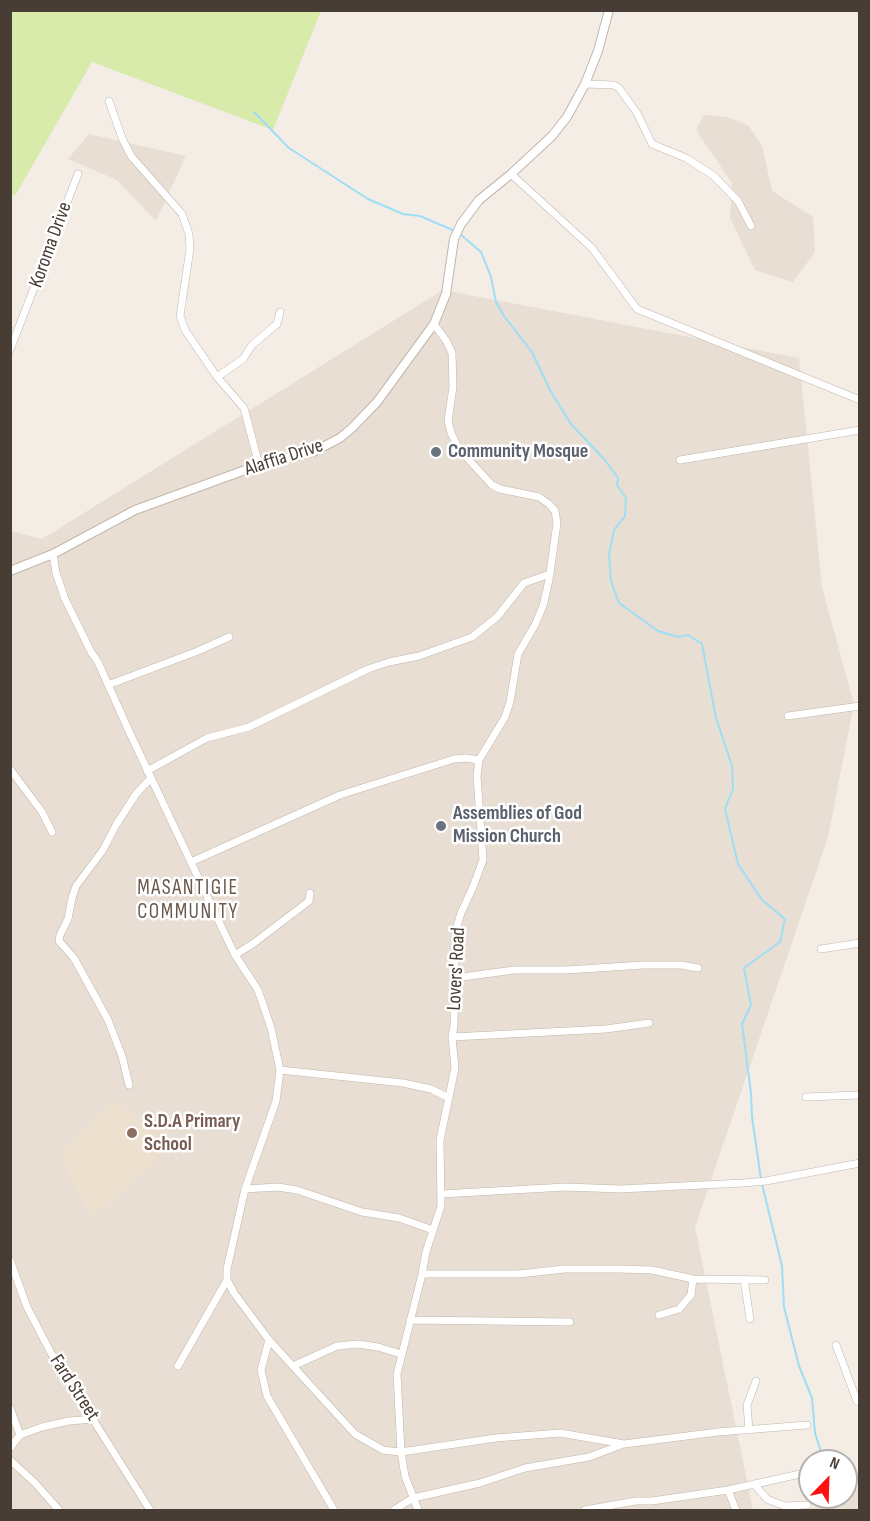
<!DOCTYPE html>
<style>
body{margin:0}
#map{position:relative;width:870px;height:1521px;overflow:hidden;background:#f4ede5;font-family:"Sofia Sans Condensed",sans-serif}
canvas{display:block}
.frame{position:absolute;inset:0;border:12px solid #473d34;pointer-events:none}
.north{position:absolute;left:798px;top:1449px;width:60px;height:60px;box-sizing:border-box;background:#fff;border:2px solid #b5b1ae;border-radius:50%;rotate:23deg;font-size:16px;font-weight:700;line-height:24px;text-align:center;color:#473d34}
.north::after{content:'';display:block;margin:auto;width:21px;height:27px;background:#ff1112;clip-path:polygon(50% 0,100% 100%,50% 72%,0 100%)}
</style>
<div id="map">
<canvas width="870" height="1521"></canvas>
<div class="frame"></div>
<div class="north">N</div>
</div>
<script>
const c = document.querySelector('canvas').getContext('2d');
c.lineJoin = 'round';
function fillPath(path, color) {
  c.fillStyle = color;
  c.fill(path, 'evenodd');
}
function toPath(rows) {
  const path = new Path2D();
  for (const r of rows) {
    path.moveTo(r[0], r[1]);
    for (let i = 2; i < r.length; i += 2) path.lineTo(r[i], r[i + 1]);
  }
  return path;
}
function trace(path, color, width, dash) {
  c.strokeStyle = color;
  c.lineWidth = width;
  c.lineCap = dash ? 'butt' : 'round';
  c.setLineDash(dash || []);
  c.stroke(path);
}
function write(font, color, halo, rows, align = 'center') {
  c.font = font + ' "Sofia Sans Condensed",sans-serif';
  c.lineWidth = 5;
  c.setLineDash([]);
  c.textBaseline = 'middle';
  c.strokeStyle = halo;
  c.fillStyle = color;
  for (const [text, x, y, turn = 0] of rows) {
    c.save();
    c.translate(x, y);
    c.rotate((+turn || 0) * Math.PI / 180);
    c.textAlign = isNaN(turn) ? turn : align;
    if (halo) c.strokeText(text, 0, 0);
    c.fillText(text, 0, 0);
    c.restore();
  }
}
const residential = toPath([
 [704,115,727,117,748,125,762,145,772,191,813,217,815,252,793,282,755,270,730,218,732,183,696,130],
 [89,134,186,156,156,221,117,180,68,159],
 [443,290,799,358,822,587,854,704,828,837,695,1227,753,1510,11,1510,11,531,42,539],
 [859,1488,859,1510,808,1510,840,1497,846,1497,846,1494]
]);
const education = toPath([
 [112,1101,139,1119,164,1144,152,1165,92,1217,72,1182,61,1153]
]);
const green = toPath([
 [10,11,11,10,321,11,273,130,92,62,15,196,10,193]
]);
const stream = toPath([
 [254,112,289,148,368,199,403,214,420,216,455,231],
 [460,234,481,252,491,277,496,302,504,316,532,352,551,392,571,424,604,459,618,478,617,485,626,498,625,516,614,530,609,554,611,581,619,603,658,631,678,637,688,635,702,644,716,718,732,766,733,789,725,809,738,864,762,900,785,919,780,942,744,968,751,1005,742,1024,751,1093,752,1117,761,1179],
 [762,1184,782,1266,784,1307,799,1366,812,1398,815,1433,824,1461]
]);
const minor = toPath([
 [585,84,614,85,619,88,637,113,652,144,686,158,714,176,738,201,751,226],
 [109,101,122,138,131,156,182,214,189,234,190,249,180,316,185,330,217,377,244,408,259,465],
 [511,174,592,248,637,309,860,400],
 [10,350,78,174],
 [217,377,243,359,252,345,277,324,280,312],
 [680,460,860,430],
 [53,554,56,573,65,599,91,652,98,662,128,729,222,928,235,955,258,990,271,1028,280,1070,276,1101,245,1189,227,1269,227,1280,234,1293,269,1340,355,1434,383,1450,391,1451,401,1452,496,1438,560,1433,624,1444,718,1432,807,1425],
 [108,685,198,651,229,637],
 [788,716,860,706],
 [10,769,42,812,52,832],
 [147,771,207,738,249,727,368,669,389,662,419,656,472,637,497,617,524,583,550,574],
 [191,862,340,795,454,759,466,758,479,760],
 [821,949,860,943],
 [235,955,254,943,309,901,310,893],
 [455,978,514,970,567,970,643,965,681,965,698,968],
 [452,1037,606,1029,649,1023],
 [280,1070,403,1083,431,1089,449,1098],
 [129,1085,122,1056,108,1020,74,958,59,941,60,935,68,919,72,898,76,886,103,850,116,825,136,794,151,778],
 [806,1097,860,1095],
 [245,1189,278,1187,297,1190,362,1212,399,1218,433,1230],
 [441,1194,566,1187,620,1189,744,1183,766,1181,860,1163],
 [10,1260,27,1307,51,1353,150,1510],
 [422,1274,519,1274,564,1269,619,1269,652,1270,693,1279,765,1280],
 [744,1279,750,1319],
 [659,1315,679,1309,691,1295,693,1279],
 [410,1320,570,1322],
 [269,1340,261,1370,267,1396,334,1510],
 [836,1345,857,1401,860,1403],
 [178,1366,227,1280],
 [293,1366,337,1346,358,1344,378,1347,401,1354],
 [10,1408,20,1435],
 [749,1430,747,1405,756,1381],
 [10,1448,20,1435,42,1427,69,1421,94,1419],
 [10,1460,35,1483,59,1510],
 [754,1484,767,1499,774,1502,785,1506,807,1505],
 [728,1490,736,1510],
 [394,1510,413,1498,480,1483,525,1468,589,1457,621,1445],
 [418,1510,405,1476,401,1452,397,1374,422,1274,426,1252,441,1206,440,1140,455,1068,452,1037,454,1026,455,933,461,913,473,887,483,860,477,776,479,760,505,717,510,702,518,654,535,625,543,606,549,580,557,523,555,511,549,504,539,497,500,489,492,485,459,449,451,433,448,421,453,387,452,353,447,342,434,324],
 [585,1510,636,1501,652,1501,728,1490,800,1474]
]);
const tertiary = toPath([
 [10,571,53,554,135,510,259,465,313,452,340,438,352,428,377,402,434,324,446,294,454,239,461,224,479,200,511,174,552,136,567,117,585,84,598,51,609,10]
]);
const markers = [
 [436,452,6,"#6b7280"],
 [441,826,6,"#6b7280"],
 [132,1133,6,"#8d6e63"]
];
const streetNames = [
 ["Koroma Drive",51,245,-70],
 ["Alaffia Drive",284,458,-18],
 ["Lovers' Road",457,969,-87],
 ["Fard Street",74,1388,57]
];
const worshipNames = [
 ["Community Mosque",448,452],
 ["Assemblies of God",453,814],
 ["Mission Church",453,837]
];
const educationNames = [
 ["S.D.A Primary",144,1122],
 ["School",144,1145]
];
const neighbourhoodNames = [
 ["MASANTIGIE",188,889],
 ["COMMUNITY",188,913]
];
fillPath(residential, '#e8ded3');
fillPath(education, '#eee0ce');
fillPath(green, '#d8ebab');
trace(stream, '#9edef5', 2);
trace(minor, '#c3b6aa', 8);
trace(tertiary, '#c3b6aa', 10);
trace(minor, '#fff', 7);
trace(tertiary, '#fff', 8);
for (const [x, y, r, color] of markers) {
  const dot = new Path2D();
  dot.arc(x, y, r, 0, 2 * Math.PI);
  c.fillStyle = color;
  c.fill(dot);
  trace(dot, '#fff', 2);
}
write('20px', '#473d34', '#fff', streetNames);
write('bold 20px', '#5b616d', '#fff', worshipNames, 'left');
write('bold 20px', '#785e54', '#fff', educationNames, 'left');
c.letterSpacing = '1.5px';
write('21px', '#6a594b', '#fff', neighbourhoodNames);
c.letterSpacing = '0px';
</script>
